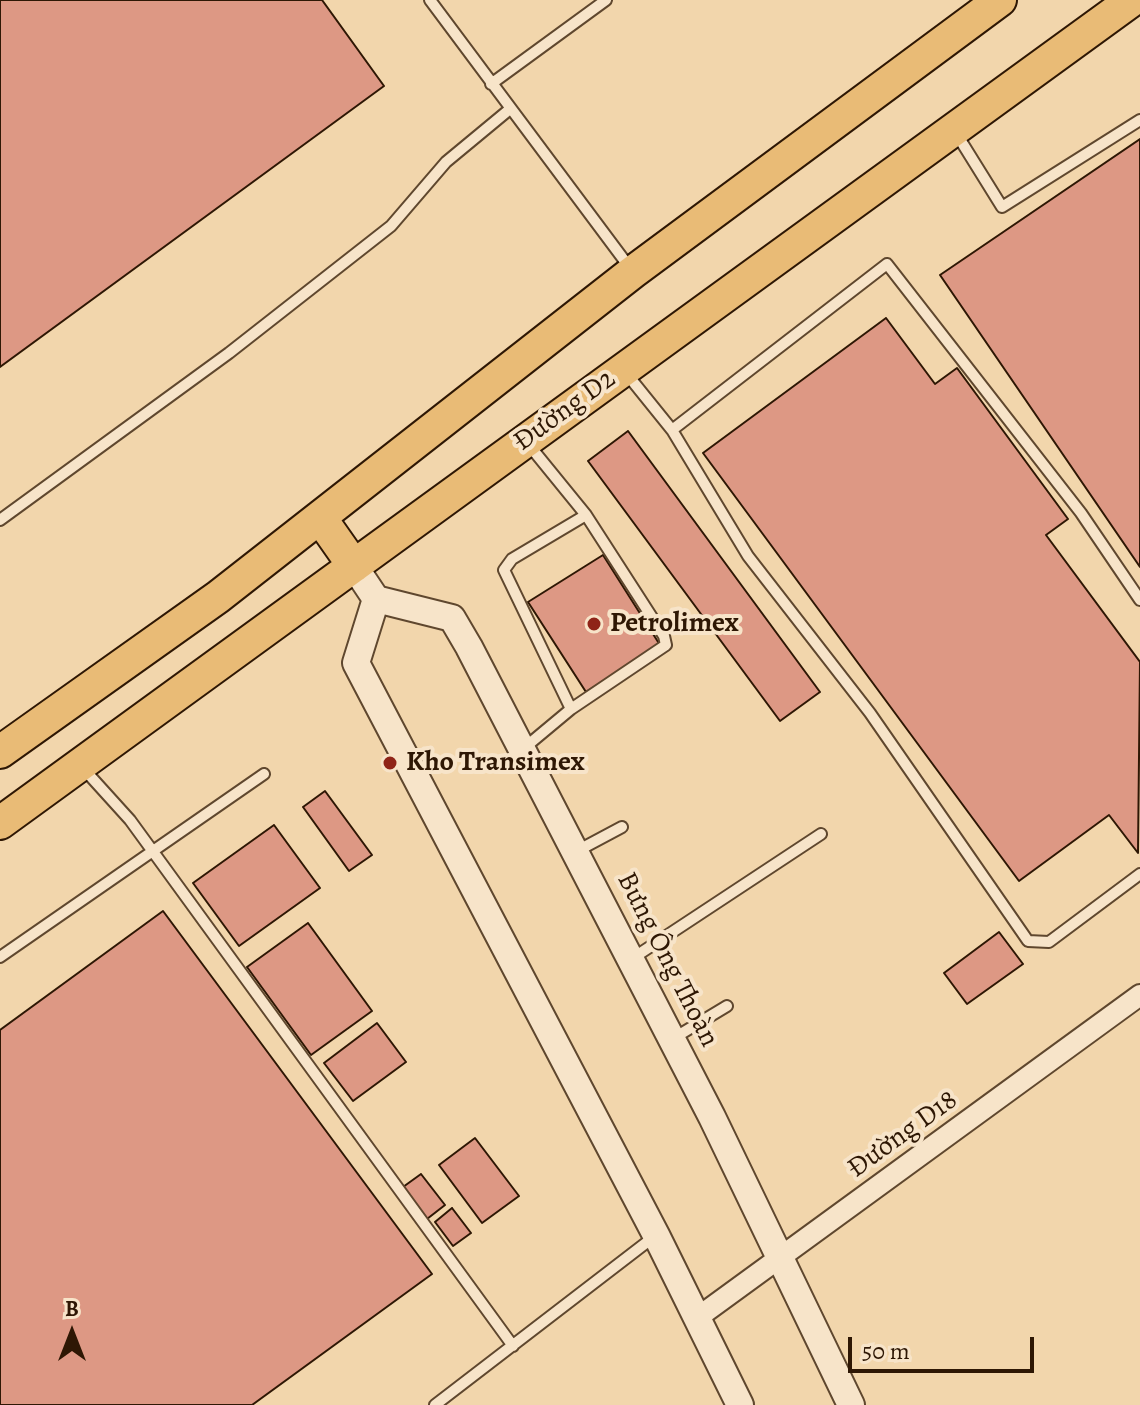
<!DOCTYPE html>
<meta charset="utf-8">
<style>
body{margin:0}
#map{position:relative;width:1140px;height:1405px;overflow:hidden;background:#f2d6ac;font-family:Alegreya,serif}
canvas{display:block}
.north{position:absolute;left:32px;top:1293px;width:80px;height:80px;-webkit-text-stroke:6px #f7e4c9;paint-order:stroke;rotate:0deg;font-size:22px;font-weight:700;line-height:32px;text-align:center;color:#2e1704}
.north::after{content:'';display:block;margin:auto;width:28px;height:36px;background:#2e1704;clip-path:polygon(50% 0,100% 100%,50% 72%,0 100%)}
.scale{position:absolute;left:848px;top:1337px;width:186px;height:36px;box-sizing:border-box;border:4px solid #2e1704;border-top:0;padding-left:10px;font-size:24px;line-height:28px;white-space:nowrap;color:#2e1704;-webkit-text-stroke:6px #f7e4c9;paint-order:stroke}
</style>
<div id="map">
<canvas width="1140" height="1405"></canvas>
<div class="north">B</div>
<div class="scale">50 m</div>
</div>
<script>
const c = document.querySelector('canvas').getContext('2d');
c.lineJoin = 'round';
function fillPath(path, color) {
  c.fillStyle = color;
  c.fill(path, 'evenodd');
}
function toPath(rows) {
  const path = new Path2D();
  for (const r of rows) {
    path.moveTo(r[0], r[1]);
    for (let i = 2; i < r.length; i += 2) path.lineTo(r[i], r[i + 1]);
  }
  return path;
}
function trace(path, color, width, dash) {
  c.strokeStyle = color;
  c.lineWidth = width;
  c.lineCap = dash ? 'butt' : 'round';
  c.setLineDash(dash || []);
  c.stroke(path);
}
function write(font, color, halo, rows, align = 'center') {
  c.font = font + ' Alegreya,serif';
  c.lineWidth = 8;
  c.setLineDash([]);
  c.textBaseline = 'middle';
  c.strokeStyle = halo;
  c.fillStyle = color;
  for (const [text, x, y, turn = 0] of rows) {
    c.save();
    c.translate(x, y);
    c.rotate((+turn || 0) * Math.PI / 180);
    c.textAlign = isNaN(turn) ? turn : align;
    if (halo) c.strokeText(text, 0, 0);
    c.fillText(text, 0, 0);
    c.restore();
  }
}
const building = toPath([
 [0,0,322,0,384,86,0,367,0,0],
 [1140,139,1140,567,940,275,1140,139],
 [886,318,935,384,957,368,1068,519,1046,535,1140,662,1138,853,1109,815,1019,881,703,453,886,318],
 [628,431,820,692,780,721,588,461,628,431],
 [603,555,660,645,586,692,528,602,603,555],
 [325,791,372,855,349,871,303,807,325,791],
 [274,825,320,888,239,946,193,883,274,825],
 [163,911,432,1274,252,1405,0,1405,0,1030,163,911],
 [308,923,372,1011,311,1055,247,967,308,923],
 [999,932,1023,964,967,1004,944,973,999,932],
 [377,1023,406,1062,353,1101,324,1063,377,1023],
 [475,1138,519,1196,482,1223,439,1165,475,1138],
 [421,1174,445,1205,427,1219,403,1187,421,1174],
 [452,1208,471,1233,453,1246,435,1222,452,1208]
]);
const service = toPath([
 [430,0,630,268],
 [491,84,606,0],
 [956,133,1002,207,1140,120],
 [626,373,672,430],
 [0,520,229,353,391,226,446,162,510,109],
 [1140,600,1081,513,887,264,672,430,748,556,870,713,1028,941,1049,942,1140,874],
 [571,709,504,570,512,559,586,515],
 [523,749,571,709,666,645,664,636,586,515,529,445],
 [82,767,130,820,513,1346],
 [577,851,622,827],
 [0,957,264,774],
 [633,958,821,834],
 [674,1038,727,1006],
 [435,1405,655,1236]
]);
const minor = toPath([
 [697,1318,1140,995]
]);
const tertiary = toPath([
 [354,566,376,599,452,618,469,647,712,1117,851,1405],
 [376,599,356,663,656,1235,740,1405]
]);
const primary = toPath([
 [321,519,354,566],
 [0,752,218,597,633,272,1000,0],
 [0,823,1132,0]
]);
const markers = [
 [594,624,8,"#8f2418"],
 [390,763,8,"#8f2418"]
];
const streetNames = [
 ["Đường D2",565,411,-36],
 ["Bưng Ông Thoàn",667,960,63],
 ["Đường D18",903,1135,-36]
];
const poiNames = [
 ["Petrolimex",610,624],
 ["Kho Transimex",406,763]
];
fillPath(building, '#dd9884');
trace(building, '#2e1704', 2);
trace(service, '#5f472e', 14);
trace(minor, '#5f472e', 24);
trace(tertiary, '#5f472e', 30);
trace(primary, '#2e1704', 36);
trace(service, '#f7e4c9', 10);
trace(minor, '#f7e4c9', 20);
trace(tertiary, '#f7e4c9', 26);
trace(primary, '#e9bb76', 32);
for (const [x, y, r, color] of markers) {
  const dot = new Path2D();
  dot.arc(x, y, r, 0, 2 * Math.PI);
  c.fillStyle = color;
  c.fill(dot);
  trace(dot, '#f7e4c9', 3);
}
write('28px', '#2e1704', '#f7e4c9', streetNames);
write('bold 28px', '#2e1704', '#f7e4c9', poiNames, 'left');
</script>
